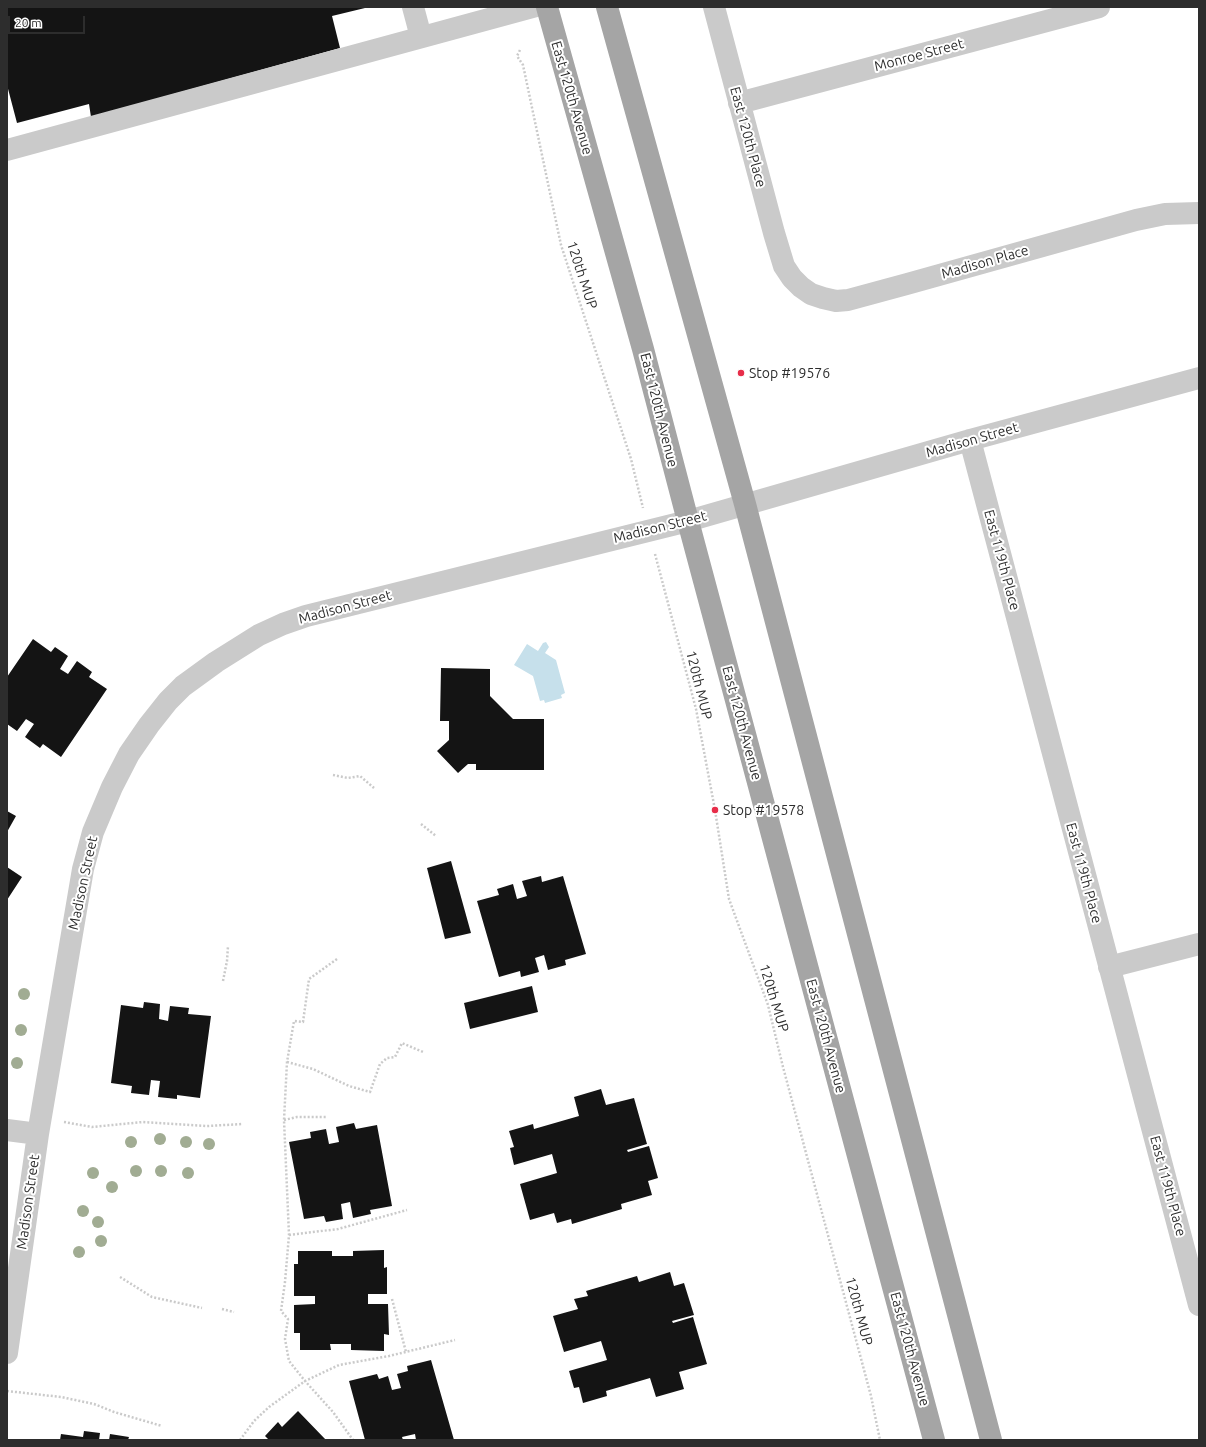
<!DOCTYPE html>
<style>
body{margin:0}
#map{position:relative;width:1206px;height:1447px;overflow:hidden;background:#fff;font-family:Ubuntu,sans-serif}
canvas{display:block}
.frame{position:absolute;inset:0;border:8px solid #2d2d2d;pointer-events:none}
.scale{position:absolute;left:8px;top:16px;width:77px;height:18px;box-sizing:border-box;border:2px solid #2d2d2d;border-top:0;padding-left:5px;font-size:12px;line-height:14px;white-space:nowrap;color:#2d2d2d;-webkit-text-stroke:3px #fff;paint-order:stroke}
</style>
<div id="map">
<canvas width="1206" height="1447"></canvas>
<div class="frame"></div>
<div class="scale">20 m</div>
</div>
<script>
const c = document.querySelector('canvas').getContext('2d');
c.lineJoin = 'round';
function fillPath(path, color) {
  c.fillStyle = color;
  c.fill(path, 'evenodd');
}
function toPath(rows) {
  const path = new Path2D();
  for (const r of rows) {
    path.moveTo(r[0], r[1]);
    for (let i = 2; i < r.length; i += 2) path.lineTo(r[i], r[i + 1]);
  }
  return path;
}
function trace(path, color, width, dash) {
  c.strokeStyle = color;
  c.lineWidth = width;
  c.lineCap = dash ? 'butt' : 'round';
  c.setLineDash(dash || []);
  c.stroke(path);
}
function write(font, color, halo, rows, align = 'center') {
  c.font = font + ' Ubuntu,sans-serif';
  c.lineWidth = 4;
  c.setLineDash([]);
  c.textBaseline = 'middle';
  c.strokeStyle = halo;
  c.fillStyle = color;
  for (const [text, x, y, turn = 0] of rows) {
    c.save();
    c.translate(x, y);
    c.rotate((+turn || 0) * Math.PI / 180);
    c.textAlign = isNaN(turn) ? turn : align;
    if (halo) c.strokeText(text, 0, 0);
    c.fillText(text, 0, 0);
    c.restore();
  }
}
const water = toPath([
 [546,642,549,647,545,653,556,660,565,693,561,695,562,698,545,703,544,700,540,701,533,676,514,665,527,644,538,651,543,643]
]);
const building = toPath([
 [7,7,365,7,365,8,332,16,340,48,91,117,89,104,17,123,7,85],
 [33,639,51,652,55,647,68,656,60,669,68,674,77,661,92,672,89,677,107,689,61,757,43,744,40,748,25,737,34,724,26,719,17,731,7,724,7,677],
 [441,668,490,669,490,696,513,719,544,719,544,770,476,770,476,764,468,764,458,773,437,751,449,740,449,721,440,721],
 [7,811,16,816,7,832],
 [451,861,471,933,445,939,427,868],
 [7,867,22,877,7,900],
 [541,876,542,882,563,876,586,954,565,960,566,965,548,970,544,955,535,958,539,972,521,977,520,971,499,977,477,901,499,895,497,889,513,884,517,899,527,896,522,881],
 [532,986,538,1012,470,1029,464,1003],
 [144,1002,160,1004,159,1019,168,1021,170,1006,189,1008,188,1014,211,1016,200,1098,177,1095,177,1099,158,1097,160,1081,151,1080,149,1095,131,1093,132,1086,111,1083,121,1005,143,1008],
 [601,1089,606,1105,634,1098,647,1144,627,1150,628,1152,649,1146,658,1178,648,1181,652,1195,621,1204,622,1209,572,1224,571,1219,557,1223,554,1213,530,1220,520,1184,557,1173,552,1154,514,1165,510,1148,514,1147,509,1131,533,1124,534,1129,579,1116,574,1097],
 [354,1123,356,1129,377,1125,392,1206,370,1210,371,1214,353,1218,350,1202,341,1204,343,1219,326,1222,324,1216,304,1219,289,1142,311,1138,310,1132,326,1129,329,1144,339,1142,336,1127],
 [384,1250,384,1268,387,1267,387,1294,368,1294,368,1304,388,1304,389,1335,384,1334,384,1351,351,1350,351,1344,330,1344,331,1350,300,1350,300,1333,294,1333,294,1305,315,1304,315,1296,294,1296,294,1264,298,1264,298,1251,332,1251,332,1256,353,1256,353,1251],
 [670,1272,674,1286,684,1283,694,1315,672,1321,673,1323,693,1317,707,1364,679,1372,684,1389,656,1397,650,1378,606,1391,607,1396,583,1403,579,1387,574,1388,569,1371,607,1360,601,1341,564,1352,553,1316,578,1309,574,1299,588,1296,586,1291,637,1276,639,1282],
 [431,1360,454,1440,416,1440,415,1434,402,1437,403,1440,365,1440,349,1381,377,1374,379,1379,388,1376,392,1390,401,1388,397,1374,408,1371,407,1366],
 [298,1411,326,1440,269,1440,265,1436,278,1422,282,1427],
 [84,1431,100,1433,99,1440,60,1440,61,1434,83,1437],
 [110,1434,129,1437,128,1440,109,1440]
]);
const path = toPath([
 [520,50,517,56,523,65,561,245,631,459,643,508],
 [655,554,696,709,715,810,729,899,768,1005,783,1067,871,1396,880,1440],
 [333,775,348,778,360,776,374,788],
 [421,824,436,836],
 [337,959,309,979,303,1022,294,1021,287,1062,284,1120,289,1235,285,1282,281,1311,288,1319,285,1339,289,1361,305,1381,333,1412,353,1440],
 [223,981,227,961,228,946],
 [287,1062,313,1069,349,1086,370,1092,380,1064,387,1058,395,1057,402,1043,423,1052],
 [284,1120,297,1117,326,1117],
 [64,1122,92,1127,143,1122,207,1126,243,1124],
 [289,1235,338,1229,407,1210],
 [120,1277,152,1297,202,1308],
 [392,1299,406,1352],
 [222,1309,234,1312],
 [7,1391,61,1397,94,1404,114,1412,162,1426],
 [240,1440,254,1421,269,1407,305,1381,339,1365,389,1356,455,1340]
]);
const minor = toPath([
 [413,7,421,37],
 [714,7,774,233,784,266,792,278,801,287,811,294,823,298,836,301,848,300,907,284,1136,220,1165,214,1199,213],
 [739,103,1099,7],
 [7,150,533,7],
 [970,440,1199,1305],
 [1109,967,1199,944],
 [7,1130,38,1134],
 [7,1353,38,1134,83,869,93,832,112,787,129,754,149,725,168,701,183,686,216,662,259,635,283,624,306,616,688,521,970,440,1199,378]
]);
const major = toPath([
 [547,7,643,349,688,521,934,1440],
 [607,7,745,504,991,1440]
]);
const trees = [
 [24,994],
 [21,1030],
 [17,1063],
 [160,1139],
 [131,1142],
 [186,1142],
 [209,1144],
 [136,1171],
 [161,1171],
 [93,1173],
 [188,1173],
 [112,1187],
 [83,1211],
 [98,1222],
 [101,1241],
 [79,1252]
];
const markers = [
 [741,373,4,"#e72d49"],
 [715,810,4,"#e72d49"]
];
const streetNames = [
 ["Monroe Street",919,55,-15],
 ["East 120th Avenue",572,98,74],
 ["East 120th Place",748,137,75],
 ["Madison Place",985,262,-16],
 ["120th MUP",582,275,72],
 ["East 120th Avenue",659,410,76],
 ["Madison Street",972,440,-16],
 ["Madison Street",660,527,-14],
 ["East 119th Place",1002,560,75],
 ["Madison Street",345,607,-15],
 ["120th MUP",699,685,76],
 ["East 120th Avenue",742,723,75],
 ["East 119th Place",1084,873,75],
 ["Madison Street",83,883,-78],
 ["120th MUP",774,998,73],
 ["East 120th Avenue",826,1036,75],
 ["East 119th Place",1168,1186,75],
 ["Madison Street",28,1202,-82],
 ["120th MUP",859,1311,75],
 ["East 120th Avenue",910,1349,75]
];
const poiNames = [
 ["Stop #19576",749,373],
 ["Stop #19578",723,810]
];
fillPath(water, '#c6e0eb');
fillPath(building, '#141414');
trace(path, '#cacaca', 2.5, [2, 2]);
trace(minor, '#cacaca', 22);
trace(major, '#a5a5a5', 22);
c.fillStyle = '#a1ac93';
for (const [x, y] of trees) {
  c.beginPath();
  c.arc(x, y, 6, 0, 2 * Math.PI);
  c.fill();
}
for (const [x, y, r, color] of markers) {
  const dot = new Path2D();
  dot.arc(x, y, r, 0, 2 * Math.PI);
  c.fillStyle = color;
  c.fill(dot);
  trace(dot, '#fff', 1.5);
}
write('14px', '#2d2d2d', '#fff', streetNames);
write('14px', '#2d2d2d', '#fff', poiNames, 'left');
</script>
